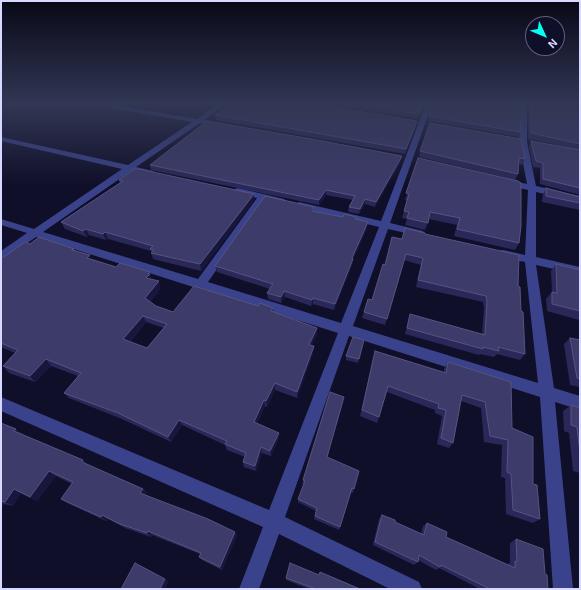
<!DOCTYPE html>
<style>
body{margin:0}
#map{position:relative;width:581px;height:590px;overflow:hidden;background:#100f29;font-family:"Exo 2",sans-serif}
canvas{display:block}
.frame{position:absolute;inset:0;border:2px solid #d8d9ff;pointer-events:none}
.north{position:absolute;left:525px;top:16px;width:40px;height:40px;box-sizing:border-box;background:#100f29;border:1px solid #60607f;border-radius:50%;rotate:134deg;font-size:11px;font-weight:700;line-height:16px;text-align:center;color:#d8d9ff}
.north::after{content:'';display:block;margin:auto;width:14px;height:18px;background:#04fff3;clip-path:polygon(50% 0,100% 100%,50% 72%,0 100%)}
</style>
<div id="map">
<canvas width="581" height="590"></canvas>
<div class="frame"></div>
<div class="north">N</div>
</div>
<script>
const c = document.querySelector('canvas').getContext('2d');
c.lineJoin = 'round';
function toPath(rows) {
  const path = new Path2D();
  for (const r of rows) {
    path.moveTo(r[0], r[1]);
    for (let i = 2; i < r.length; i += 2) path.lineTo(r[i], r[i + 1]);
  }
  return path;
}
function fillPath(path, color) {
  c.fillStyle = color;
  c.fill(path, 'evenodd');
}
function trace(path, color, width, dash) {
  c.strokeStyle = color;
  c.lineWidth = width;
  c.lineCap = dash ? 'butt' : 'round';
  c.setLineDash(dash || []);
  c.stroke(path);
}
const minor = toPath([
 [96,104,109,104,197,119,219,104,226,104,204,120,222,123,225,125,222,127,200,123,136,167,153,171,154,173,153,175,150,176,131,171,43,232,198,279,257,198,235,193,234,191,235,189,238,188,284,199,286,201,284,203,281,204,265,200,208,282,341,323,379,227,296,207,294,205,299,202,381,221,426,104,432,104,390,223,423,231,424,233,419,236,388,229,353,326,538,383,525,262,499,257,498,254,499,251,503,250,525,255,528,190,502,184,501,182,505,179,527,184,519,142,521,104,527,104,527,142,536,186,580,196,580,202,536,192,536,257,580,267,580,275,536,265,554,388,580,396,580,410,555,402,573,589,553,589,540,397,349,336,285,517,419,582,422,589,390,589,279,534,259,589,239,589,263,527,1,411,1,397,269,510,338,333,36,237,5,259,1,260,1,251,27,233,1,225,1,219,34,229,122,169,1,141,1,137,128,165,192,122,99,106,96,104]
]);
const wall = toPath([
 [329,104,425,104,418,119],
 [433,104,522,104,520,132,518,137,428,121],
 [530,104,537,104,580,110,580,195,540,184,540,168,533,167,529,147,531,141,577,149,528,139,528,108],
 [545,104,580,104,580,109],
 [215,115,417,121,416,126,405,154,216,120],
 [521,139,525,159,522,165,518,164,518,174,515,180,419,157,420,151],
 [402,156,401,161,375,207,365,204,359,214,348,212,349,207,353,200,326,195,319,205,151,170,150,165],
 [418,158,519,243,515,250,454,236,457,225,429,219,425,230,405,225,407,219,402,218,407,201,405,200],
 [119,180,254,200,201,271,153,259,151,253,151,251,108,239,106,240,89,235,87,237,65,229,61,222,120,183],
 [546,188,580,197,580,210,542,202,543,194],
 [314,207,314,211,343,217,356,217,355,219,367,228,353,259,352,265,334,310,313,304,311,306,285,297,281,303,268,299,267,293,270,289,217,272,215,266],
 [425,234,518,286,521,311,525,354,520,360,497,354,494,357,480,354,479,355,405,334,408,321,410,314,482,334,484,308,483,302,416,287,421,265,404,260,385,325,362,318,364,312,372,300,385,265,402,239],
 [30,244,74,249,76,251,92,259,152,279,161,288,150,302,156,306,173,312,258,306,273,308,274,312,317,328,317,334,311,346,314,346,313,353,297,398,275,390,267,407,265,406,257,424,279,438,271,456,262,453,256,471,244,467,243,462,245,457,227,450,225,445,182,425,171,442,122,419,69,398,64,393,78,376,51,366,35,382,9,373,3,366,15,353,1,347,1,259],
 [146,322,164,328,147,348,130,342],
 [556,264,580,270,580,330,579,320,547,311,546,299,552,292,551,271],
 [570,338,580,340,580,387,570,385,564,344],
 [364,340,358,363,346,360,346,356],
 [375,351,444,372,444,369,448,362,512,428,533,484,540,519,533,523,506,514,505,478,501,477,502,445,484,442,481,408,461,401,453,443,449,448,437,444,442,416,435,413,435,410,387,392,377,423,360,416],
 [344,397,327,457,354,489,353,493,351,492,339,530,314,519,316,511,298,502,298,499,304,484,302,484,303,480],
 [571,405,580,408,580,473,573,471,569,433,564,431,563,411],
 [1,423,23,434,22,435,83,460,88,465,143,489,147,493,145,495,237,535,222,570,202,560,199,557,200,554,152,535,151,537,125,528,108,519,106,521,67,503,61,499,72,484,56,476,37,501,21,493,13,506,4,504,1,507],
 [382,515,395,522,421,534,423,526,427,523,446,537,508,565,508,564,510,563,510,543,516,539,545,574,548,589,480,589,439,568,436,570,418,560,418,562,414,565,373,545,379,519],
 [320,572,360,589,309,589,286,580,286,578,319,575]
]);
const shadedWall = toPath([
 [424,104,425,104,418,119,419,114],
 [417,121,416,126,405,154,406,149],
 [402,156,401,161,375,207,376,202],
 [326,190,326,195,319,205,319,200],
 [254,194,254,200,201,271,200,264],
 [365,199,365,204,359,214,360,209],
 [368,222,367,228,353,259,352,265,334,310,335,304,352,258],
 [86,229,89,235,87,237,83,231],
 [105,232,108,239,106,240,103,234],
 [90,255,93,262,87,258],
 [150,272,152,279,146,278,148,274],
 [159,281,161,288,148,304,145,298],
 [284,291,285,297,281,303,281,297],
 [313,298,313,304,311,306,312,300],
 [143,316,146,322,127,345,123,339],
 [317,328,317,334,308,351,309,345],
 [314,346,313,353,297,398,297,392],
 [46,359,51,366,35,382,30,376],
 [275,383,275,390,267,407,266,401],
 [264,400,265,406,255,428,254,422],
 [179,420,182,425,171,442,168,437],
 [16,429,23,434,21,437,14,431],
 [279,433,279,438,271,456,270,451],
 [261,447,262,453,256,471,255,466],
 [83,460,89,465,82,462],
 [49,471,56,476,37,501,30,497],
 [14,489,21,493,13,506,5,502],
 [143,489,147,493,144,497,140,493],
 [1,502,4,504,1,507],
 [102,515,108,519,106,521,101,517],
 [148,531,152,535,151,537,147,533],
 [235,532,237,535,222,570,220,567],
 [165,579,169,581,165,589,160,589]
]);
const building = toPath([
 [231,104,318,104,417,121,406,149,215,115,231,104],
 [358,104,424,104,419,114,358,104],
 [433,104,522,104,520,132,429,116,433,104],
 [531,104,537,104,580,110,580,144,531,133,531,104],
 [207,121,312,139,402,156,376,202,365,199,360,209,349,207,355,196,326,190,319,200,150,165,207,121],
 [430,123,521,139,525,159,519,158,518,174,420,151,430,123],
 [531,141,580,150,580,188,543,179,543,163,536,161,531,141],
 [418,158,518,181,521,183,521,226,519,243,457,229,460,218,430,212,428,223,407,218,409,212,404,211,409,194,406,193,418,158],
 [134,169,139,169,254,194,200,264,151,253,154,250,150,249,153,246,105,232,103,234,86,229,83,231,61,222,123,181,119,180,134,169],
 [546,188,580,197,580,203,546,196,546,188],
 [265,196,314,207,312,211,343,217,344,214,356,217,355,219,368,222,352,258,353,259,335,304,313,298,312,300,284,291,281,297,267,293,273,284,215,266,265,196],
 [405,228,425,233,425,234,519,255,518,286,520,287,521,311,523,312,525,354,498,347,499,351,483,347,483,349,407,328,410,314,485,335,487,302,486,296,418,280,423,258,406,254,387,319,364,312,368,299,372,300,383,264,385,265,392,237,402,239,405,228],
 [39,237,74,249,72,250,90,255,87,258,116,267,120,263,150,272,148,274,150,274,146,278,159,281,145,298,156,306,173,312,194,286,258,306,260,303,273,308,271,311,317,328,309,345,314,346,297,392,275,383,266,401,264,400,254,422,279,433,270,451,261,447,255,466,243,462,246,453,225,444,227,441,179,420,168,437,118,413,64,393,81,373,46,359,30,376,3,366,18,350,1,343,1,259,25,242,30,244,39,237],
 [143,316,167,324,147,348,123,339,143,316],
 [556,264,580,270,580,311,552,304,552,292,557,293,556,264],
 [353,337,364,340,359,359,346,356,353,337],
 [570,338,580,340,580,379,577,378,570,338],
 [375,351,446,373,448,362,511,382,512,428,533,437,533,484,537,485,540,519,513,510,511,474,507,472,508,440,490,436,485,402,462,395,453,443,441,438,446,410,438,408,439,404,388,386,379,417,362,410,375,351],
 [330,392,344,397,327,457,359,471,354,489,352,488,340,527,315,516,317,508,298,499,305,481,303,480,330,392],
 [571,405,580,408,580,453,577,427,571,425,571,405],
 [1,423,16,429,14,431,83,460,82,462,143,489,140,493,208,519,235,532,220,567,199,557,201,553,148,531,147,533,120,524,102,515,101,517,61,499,73,482,49,471,30,497,14,489,5,502,1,501,1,423],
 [382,515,395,520,395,522,424,535,427,523,447,532,446,537,515,568,515,561,517,562,516,539,543,549,545,574,547,575,548,589,490,589,441,565,440,567,419,555,418,562,375,542,382,515],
 [135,563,165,579,160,589,121,589,135,563],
 [290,563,319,575,320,572,360,589,316,589,286,578,290,563]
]);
fillPath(minor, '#39428a');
fillPath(wall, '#2a2858');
fillPath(shadedWall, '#18163d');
fillPath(building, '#3d3b6a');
trace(building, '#555481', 1);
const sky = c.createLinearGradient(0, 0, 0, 186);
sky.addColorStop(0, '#090817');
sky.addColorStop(0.56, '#313754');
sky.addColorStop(1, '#31375400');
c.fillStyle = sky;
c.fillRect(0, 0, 581, 186);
</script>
